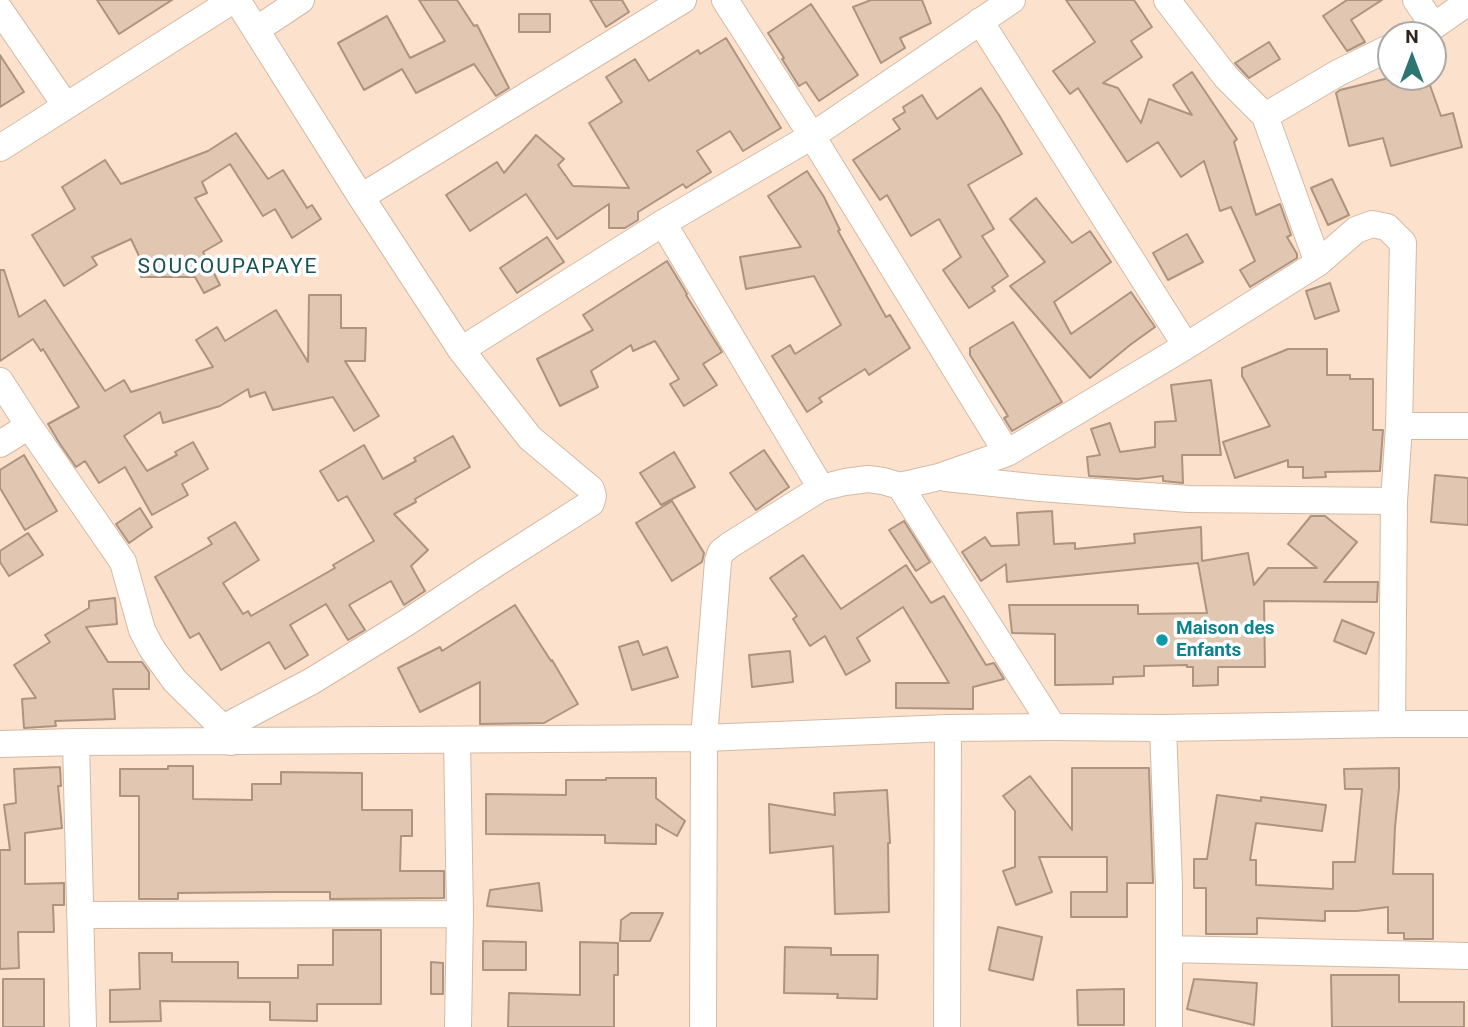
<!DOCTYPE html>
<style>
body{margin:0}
#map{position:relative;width:1468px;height:1027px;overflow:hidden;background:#fce1cc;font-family:Roboto,sans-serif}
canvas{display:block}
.north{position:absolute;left:1377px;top:21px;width:70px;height:70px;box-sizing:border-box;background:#fff;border:2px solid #aca8a5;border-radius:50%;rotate:0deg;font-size:19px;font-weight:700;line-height:28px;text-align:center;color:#2f251d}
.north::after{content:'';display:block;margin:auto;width:24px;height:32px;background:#2c7573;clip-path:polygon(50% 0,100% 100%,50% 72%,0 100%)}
</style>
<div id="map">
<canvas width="1468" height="1027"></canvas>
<div class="north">N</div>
</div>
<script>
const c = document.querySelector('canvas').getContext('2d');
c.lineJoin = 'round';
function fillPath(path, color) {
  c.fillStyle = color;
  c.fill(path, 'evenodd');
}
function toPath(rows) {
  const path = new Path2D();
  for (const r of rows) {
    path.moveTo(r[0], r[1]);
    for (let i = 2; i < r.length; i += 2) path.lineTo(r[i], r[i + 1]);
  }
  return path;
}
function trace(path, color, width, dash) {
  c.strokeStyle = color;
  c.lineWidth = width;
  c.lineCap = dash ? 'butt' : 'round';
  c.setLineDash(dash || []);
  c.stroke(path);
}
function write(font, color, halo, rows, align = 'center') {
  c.font = font + ' Roboto,sans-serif';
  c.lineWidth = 7;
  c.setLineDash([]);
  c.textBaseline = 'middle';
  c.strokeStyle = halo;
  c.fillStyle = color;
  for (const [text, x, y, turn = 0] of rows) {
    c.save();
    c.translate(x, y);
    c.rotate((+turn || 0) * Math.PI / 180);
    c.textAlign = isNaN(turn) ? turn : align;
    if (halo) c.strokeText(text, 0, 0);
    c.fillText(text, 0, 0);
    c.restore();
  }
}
const building = toPath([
 [97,0,172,0,119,34,97,0],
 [419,0,457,0,474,26,477,25,509,88,496,96,474,64,416,93,402,69,364,90,338,43,387,16,410,58,445,41,419,0],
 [590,0,622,0,629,12,606,27,590,0],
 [871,0,922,0,931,23,900,38,905,48,881,63,853,7,871,0],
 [1066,0,1134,0,1152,27,1131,41,1142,57,1103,83,1118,88,1141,123,1149,99,1192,115,1173,85,1192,72,1237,139,1234,142,1256,215,1280,204,1291,235,1287,237,1297,254,1297,258,1250,287,1240,270,1255,261,1231,207,1220,211,1204,161,1181,177,1158,142,1127,162,1078,88,1070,94,1053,71,1095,42,1066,0],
 [1347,0,1382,0,1351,20,1365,42,1347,51,1323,16,1347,0],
 [811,4,858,75,819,101,806,82,799,86,782,59,784,58,768,33,811,4],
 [519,14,550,14,550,32,519,32,519,14],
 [726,38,781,128,743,151,730,131,697,151,711,172,686,188,683,184,638,212,638,220,625,228,609,228,609,204,557,239,526,194,470,231,446,195,497,162,504,173,536,135,564,159,558,165,573,186,629,188,589,123,622,102,606,77,635,59,649,81,698,50,700,54,726,38],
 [1269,42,1280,59,1249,78,1235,63,1269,42],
 [0,55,24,92,0,107,0,55],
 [1393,77,1427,77,1441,116,1453,113,1462,147,1391,166,1383,138,1349,146,1336,93,1340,90,1393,77],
 [981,88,999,115,1022,154,968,185,994,229,982,236,1008,276,992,287,995,291,969,308,943,270,961,257,939,219,911,236,887,195,880,200,853,160,900,129,893,119,905,112,903,107,922,95,937,119,981,88],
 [236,133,268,179,283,170,307,208,312,205,321,219,292,238,275,209,263,216,230,164,202,182,207,193,195,198,222,241,203,252,220,285,204,293,195,277,141,277,141,260,131,239,92,257,97,265,64,286,32,235,75,209,62,187,105,160,121,184,208,151,236,133],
 [807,171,824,197,840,230,838,231,886,317,890,315,910,348,869,375,865,369,819,398,822,402,807,412,772,356,790,345,795,354,841,325,814,276,746,289,740,257,801,247,768,196,807,171],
 [1332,179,1349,215,1328,225,1311,188,1332,179],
 [1036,198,1072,243,1090,231,1111,262,1054,302,1071,334,1131,292,1155,327,1130,345,1090,378,1010,286,1045,262,1010,219,1036,198],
 [1187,234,1203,262,1168,280,1153,253,1187,234],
 [547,237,564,262,517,293,500,268,547,237],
 [667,261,687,294,686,295,722,352,703,364,717,385,684,406,670,384,679,379,655,341,633,351,631,345,591,371,598,387,560,406,537,359,593,330,583,315,667,261],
 [0,270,4,270,19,317,45,300,105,391,124,380,131,392,213,367,196,340,217,327,225,341,276,310,308,362,309,295,341,295,341,328,366,328,365,361,345,361,379,416,354,431,333,397,273,410,265,392,250,397,248,389,220,406,163,423,160,412,124,436,147,471,177,455,175,452,193,442,208,469,182,484,188,495,152,515,125,467,99,483,85,461,76,467,60,444,48,424,79,407,43,349,41,351,33,339,0,361,0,270],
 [1330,283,1339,311,1315,319,1306,291,1330,283],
 [1013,322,1062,402,1012,431,1004,418,1008,416,970,355,970,348,1013,322],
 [1288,349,1327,349,1327,375,1350,375,1350,379,1373,379,1373,430,1383,430,1380,471,1325,472,1326,477,1303,478,1303,467,1288,467,1288,460,1235,478,1223,442,1270,426,1242,376,1242,368,1288,349],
 [1211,380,1221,455,1182,455,1183,483,1163,481,1163,476,1138,479,1089,476,1087,457,1100,455,1091,429,1110,423,1120,452,1155,447,1155,422,1176,421,1171,385,1211,380],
 [453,436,470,467,415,499,416,502,394,514,428,550,411,566,425,591,404,605,391,581,349,605,365,630,348,640,326,604,290,625,308,655,285,669,269,642,221,670,199,633,190,638,155,577,212,544,208,538,235,522,259,560,223,583,243,614,248,611,251,616,335,568,333,565,374,541,347,496,338,501,320,471,364,445,383,479,416,461,414,458,453,436],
 [764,450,789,487,756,510,730,473,764,450],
 [674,452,695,487,661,505,640,473,674,452],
 [24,455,57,511,25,530,0,488,0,470,24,455],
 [1435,475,1468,478,1468,525,1431,522,1435,475],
 [672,501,704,553,702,562,672,581,636,523,672,501],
 [140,508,152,527,129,543,116,524,140,508],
 [1052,511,1054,544,1075,543,1075,549,1135,543,1134,534,1201,527,1202,561,1248,553,1254,585,1268,568,1317,568,1288,544,1311,516,1325,516,1357,542,1324,582,1378,582,1377,602,1264,601,1265,667,1218,667,1218,685,1193,686,1193,667,1187,667,1187,665,1144,666,1144,676,1113,677,1113,684,1055,685,1055,634,1012,633,1009,605,1138,605,1138,614,1207,613,1198,563,1007,582,1006,564,981,581,962,552,985,537,991,546,1019,545,1017,513,1052,511],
 [904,521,930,562,916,571,889,530,904,521],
 [28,533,43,555,9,576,0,562,0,551,28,533],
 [803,555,841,609,906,565,931,603,944,596,986,665,994,663,1004,679,973,687,973,709,896,708,896,683,949,683,903,607,857,638,870,661,846,675,825,636,810,646,793,619,797,616,770,578,803,555],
 [115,598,117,624,86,627,108,662,142,662,149,672,149,689,113,689,115,719,55,721,56,726,24,728,22,699,36,698,14,665,50,642,45,635,89,608,89,601,115,598],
 [515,605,551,661,552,660,578,704,544,723,480,724,480,682,420,712,398,668,440,647,442,651,515,605],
 [1342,620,1374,633,1366,654,1334,641,1342,620],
 [638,641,643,655,667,647,678,677,632,690,619,647,638,641],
 [790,651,793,682,752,687,749,655,790,651],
 [168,766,193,766,193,799,252,800,252,784,281,784,281,772,362,773,362,810,412,810,412,836,401,836,400,871,444,871,444,898,330,899,330,892,276,892,178,893,178,899,139,899,139,796,120,796,120,769,168,769,168,766],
 [60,767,61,786,58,786,62,828,25,833,25,884,64,883,64,905,53,905,54,932,18,932,19,968,0,969,0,850,10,850,4,805,16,803,14,769,60,767],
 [1072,768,1149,768,1153,883,1127,883,1127,917,1071,917,1071,892,1107,892,1107,857,1039,857,1052,892,1016,905,1003,871,1015,867,1015,811,1003,796,1030,776,1072,830,1072,768],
 [1399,768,1399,788,1395,827,1393,874,1433,874,1433,939,1404,939,1404,933,1388,933,1388,907,1357,911,1325,911,1325,921,1257,918,1257,934,1206,934,1206,888,1194,888,1194,859,1207,859,1217,795,1261,801,1261,797,1326,805,1322,831,1256,823,1250,860,1256,860,1256,885,1333,889,1333,862,1355,862,1362,789,1345,789,1344,769,1399,768],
 [606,778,656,778,656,798,685,821,677,836,656,824,656,844,605,843,605,835,486,834,486,794,566,795,566,780,606,780,606,778],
 [887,790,890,843,888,843,889,912,835,914,833,846,770,853,769,804,835,815,834,793,887,790],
 [539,883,542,911,487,906,490,890,539,883],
 [631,913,663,913,650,941,620,941,621,920,631,913],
 [998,927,1042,937,1033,980,989,970,998,927],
 [333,930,381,930,381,1004,317,1004,317,1021,270,1020,270,1002,160,1001,161,1021,110,1022,110,990,140,989,139,953,172,953,172,962,238,962,238,978,298,978,298,965,333,965,333,930],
 [483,941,526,942,526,970,483,970,483,941],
 [580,942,618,943,618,975,614,975,614,1027,508,1027,509,993,580,995,580,942],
 [785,947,831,948,831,955,878,955,877,999,837,998,838,994,784,993,785,947],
 [431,962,443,963,443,994,431,994,431,962],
 [1331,975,1399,975,1399,1002,1464,1002,1464,1027,1332,1027,1331,975],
 [3,979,44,979,44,1027,3,1027,3,979],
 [1194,979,1257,983,1254,1025,1187,1009,1194,979],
 [1124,989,1124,1025,1078,1025,1077,990,1124,989]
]);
const minor = toPath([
 [725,0,812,136,1007,453],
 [1167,0,1226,77,1265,116,1318,263],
 [1416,0,1434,26],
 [0,10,66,106],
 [980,21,1186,346],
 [256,30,301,0],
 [1415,35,1434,26,1468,2],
 [1265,116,1338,73,1391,47],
 [0,148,233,0],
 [361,197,683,0],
 [663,223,821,488],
 [461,350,663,223,812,136,1012,0],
 [0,381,29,426,123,562,142,630,152,649,175,681,223,728,231,742],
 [1399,426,1468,426],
 [0,444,29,426],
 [946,478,1040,488,1189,499,1394,501],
 [900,486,1053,727],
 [223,728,312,681,406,623,486,570,591,503,593,496,591,489,530,438,461,350,361,197,237,0],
 [1163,728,1169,885,1169,1027],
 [457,740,460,914,458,1027],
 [76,742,83,1027],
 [0,744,76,742,704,738,948,728,1053,727,1163,728,1392,724,1468,724],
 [80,915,460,914],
 [1169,949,1468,956],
 [703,1027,704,738,718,561,721,552,730,545,821,488,845,482,868,479,883,481,900,486,939,477,1007,453,1186,346,1318,263,1356,230,1372,224,1387,227,1403,243,1399,426,1394,501,1392,724],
 [947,1027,948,728]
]);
const markers = [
 [1162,640,7,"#0f9aa8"]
];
const cultureNames = [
 ["Maison des",1176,629],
 ["Enfants",1176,651]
];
const neighbourhoodNames = [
 ["SOUCOUPAPAYE",228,268]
];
fillPath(building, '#e1c6b1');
trace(building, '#ad9480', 2);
trace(minor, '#d4baa5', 28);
trace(minor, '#fff', 26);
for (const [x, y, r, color] of markers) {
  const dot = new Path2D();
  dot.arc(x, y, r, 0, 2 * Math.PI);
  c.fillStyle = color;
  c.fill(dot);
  trace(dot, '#fff', 2.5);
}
write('bold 19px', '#0d838f', '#fff', cultureNames, 'left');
c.letterSpacing = '2px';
write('21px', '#175351', '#fff', neighbourhoodNames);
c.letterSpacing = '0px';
</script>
